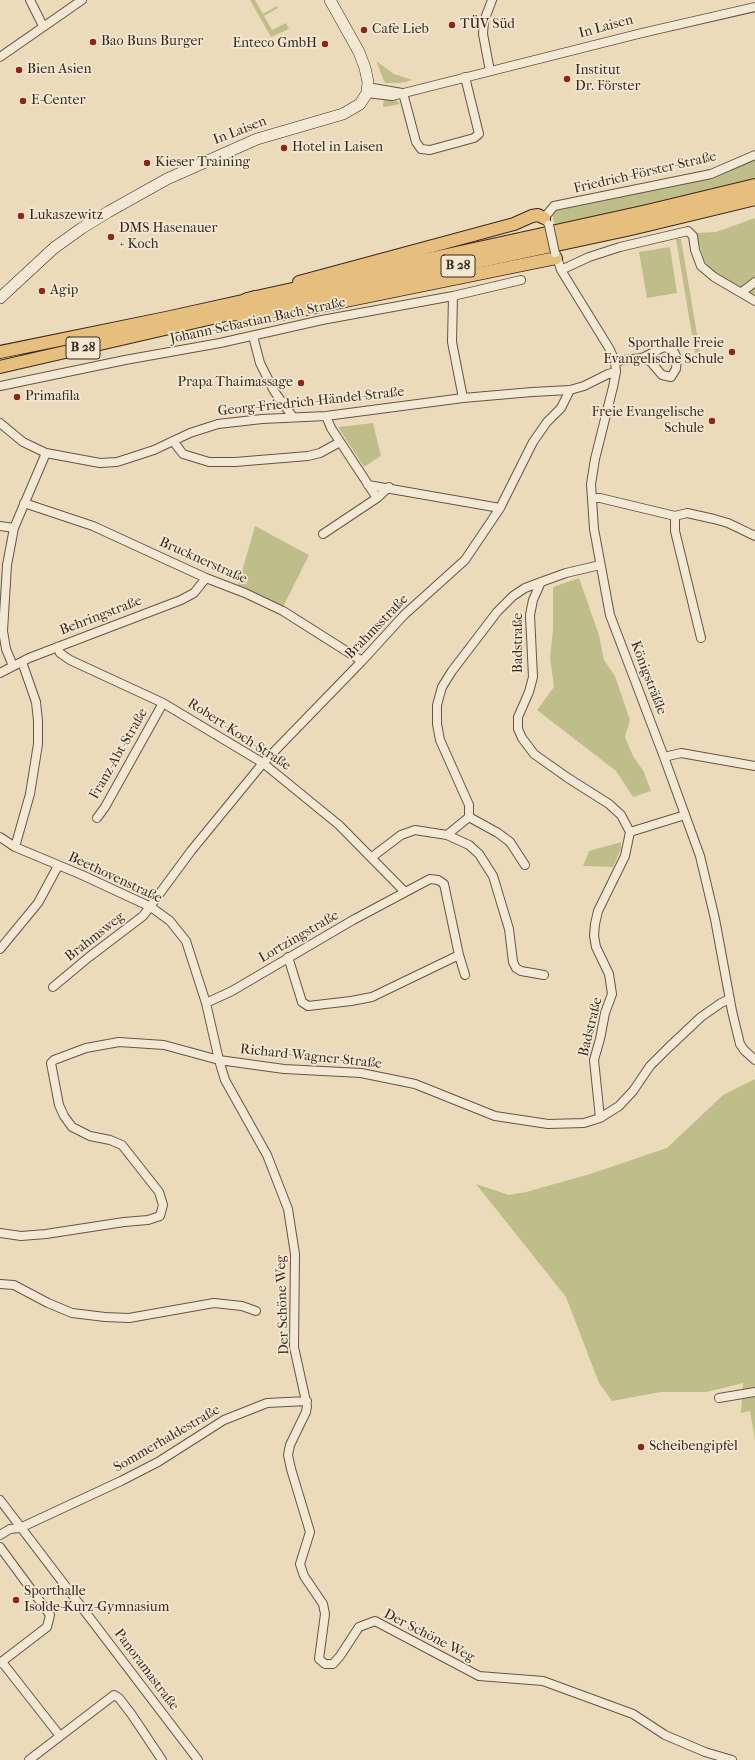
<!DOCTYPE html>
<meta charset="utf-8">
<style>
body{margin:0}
canvas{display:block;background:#ecdbbb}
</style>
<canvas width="755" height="1760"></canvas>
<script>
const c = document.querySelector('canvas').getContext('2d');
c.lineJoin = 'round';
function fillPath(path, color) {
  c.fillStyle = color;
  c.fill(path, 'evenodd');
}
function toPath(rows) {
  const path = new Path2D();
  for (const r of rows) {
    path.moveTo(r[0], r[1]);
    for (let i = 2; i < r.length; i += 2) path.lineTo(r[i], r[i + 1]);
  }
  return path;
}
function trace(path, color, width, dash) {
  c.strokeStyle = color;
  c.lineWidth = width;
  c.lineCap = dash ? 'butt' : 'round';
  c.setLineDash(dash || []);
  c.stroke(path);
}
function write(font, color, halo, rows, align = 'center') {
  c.font = font + ' "IM FELL French Canon",serif';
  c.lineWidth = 3.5;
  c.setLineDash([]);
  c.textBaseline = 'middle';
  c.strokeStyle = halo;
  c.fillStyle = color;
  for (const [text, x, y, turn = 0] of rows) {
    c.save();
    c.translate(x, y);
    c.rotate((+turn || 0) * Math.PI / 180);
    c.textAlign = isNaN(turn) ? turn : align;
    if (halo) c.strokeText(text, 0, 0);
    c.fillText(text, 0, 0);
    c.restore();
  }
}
const green = toPath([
 [250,0,255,0,263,14,277,6,278,8,264,16,272,30,286,23,289,29,271,37],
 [376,61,394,74,413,80,400,83,385,83],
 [384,99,396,100,400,104,384,107,383,106],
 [755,159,755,178,650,205,555,226,552,213,554,211,569,206,570,208,581,205,582,203],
 [755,218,755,298,712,271,704,260,696,233,716,232],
 [676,239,681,239,700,352,695,353],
 [670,247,677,293,647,298,639,252],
 [373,423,381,456,364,467,338,427],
 [255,526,309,555,283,607,238,585],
 [579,578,599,635,604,660,615,676,630,720,625,737,633,756,644,772,651,791,633,797,616,771,537,710,554,687,550,658,553,630,553,587],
 [621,842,621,849,613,867,583,866,589,851],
 [755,1079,755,1440,750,1411,741,1413,743,1383,707,1392,661,1392,612,1401,599,1383,566,1297,476,1184,509,1195,526,1192,590,1174,667,1148,723,1095]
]);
const street = toPath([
 [30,0,43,26],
 [0,57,82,0],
 [490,71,483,34,484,21,492,0],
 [367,87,402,93],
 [367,93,392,96,642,33,755,7],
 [403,93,416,142,421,149,430,150,474,138,479,134,465,77],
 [546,221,544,218,554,206,711,174,755,155],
 [556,254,561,270,609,348,615,361,616,372,613,387,595,459,591,484,594,529,610,615,664,757,700,856,715,919,732,1011,740,1044,744,1050,755,1060],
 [561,270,589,257,620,247,688,231,693,236,695,250,701,266,714,277,755,301],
 [742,292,755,282],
 [453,296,452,342,463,398],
 [253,336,260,363,274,391,293,417],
 [615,361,642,358,664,347,673,350,677,358,676,369,671,377,662,375,650,361,642,358],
 [0,386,125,360,220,343,322,320,453,296,521,280],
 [326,416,331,428,377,498],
 [0,423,23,442,46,453,100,463,117,462,154,450,190,433,218,424,262,419,326,416,463,398,532,392,570,390,584,386,608,374,616,372],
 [173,441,183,454,209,462,235,462,308,456,320,453,340,442],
 [368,485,500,508],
 [592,498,600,498,675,516,687,513,714,519,728,523,755,536],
 [24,503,93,526,206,578,245,593,283,611,362,661],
 [675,516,675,531,701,638],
 [0,526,14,528],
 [323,534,377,498,389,487],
 [541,582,533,600,530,615,533,677,529,692,518,717,518,729,522,738,534,754,568,778,609,804,621,815,630,832,625,856,598,911,595,924,594,936,596,947,609,974,612,994,605,1013,600,1039,594,1060,600,1118],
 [57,647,60,653,70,660,163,703,263,763,339,825,405,892],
 [13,666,6,649,3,631,7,565,14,528,46,453],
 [0,673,29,658,181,600,194,593,206,578],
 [664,757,681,753,755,766],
 [469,817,498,833,510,842,525,865],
 [97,818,105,807,163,703],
 [630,832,685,815],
 [447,835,469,817,469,805,440,740,437,724,437,705,442,687,452,671,497,612,513,596,525,588,541,582,566,573,600,565],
 [0,837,15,847,82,875,151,907,170,921,186,941,206,1003,219,1060,225,1080,267,1155,288,1209,295,1254,294,1347,307,1406,306,1412,290,1445,288,1455,291,1469,310,1532,300,1564,304,1576,323,1604,325,1614,319,1659,325,1664,333,1664,340,1656,359,1627,375,1621,479,1676,543,1681,633,1714,665,1735,705,1752,732,1760],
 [15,847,30,794,38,744,38,721,36,702,22,662],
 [372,857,401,835,415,830,447,835,469,845,479,854,493,876,509,929,513,962,516,968,521,971,544,975],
 [0,949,38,903,58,866],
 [288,957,302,1002,308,1006,351,1001,372,997,459,955],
 [53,987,89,957,143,916,191,851,263,763,362,661,404,615,465,560,500,508,533,442,547,422,561,408,570,390],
 [206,1003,232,991,353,920,430,879,438,880,444,884,459,955,465,975],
 [0,1233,21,1236,46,1234,124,1222,148,1220,160,1216,163,1205,159,1192,122,1145,110,1140,90,1136,72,1127,64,1116,59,1105,51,1063,54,1060,86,1048,119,1042,164,1045,219,1060,284,1069,361,1073,415,1084,495,1116,548,1124,584,1123,600,1118,619,1106,633,1091,650,1066,668,1048,701,1017,721,1003,730,999],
 [0,1284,14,1285,48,1303,72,1313,105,1317,129,1318,214,1303,242,1306,256,1311],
 [719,1398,755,1392],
 [0,1500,198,1760],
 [0,1535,10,1529,20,1528,121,1481,158,1462,224,1420,267,1403,307,1401],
 [0,1547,50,1615,47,1627,0,1663],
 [2,1662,60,1736],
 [29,1760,114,1695,119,1698,132,1715,162,1760]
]);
const secondary = toPath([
 [0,298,54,248,82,228,108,212,167,179,257,139,343,114,360,104,367,93,368,82,365,68,359,52,330,0]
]);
const primary = toPath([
 [299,282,514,224,532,216,538,215,544,218],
 [0,352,166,318,247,300,255,297],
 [0,367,230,314,264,316,281,314,556,258]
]);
const highway = toPath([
 [247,300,647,212,755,186],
 [230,314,631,228,755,198]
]);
const streetBridge = toPath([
 [549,225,555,253]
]);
const markers = [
 [452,25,4,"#8f2418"],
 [364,30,4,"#8f2418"],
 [93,42,4,"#8f2418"],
 [325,44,4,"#8f2418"],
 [19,70,4,"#8f2418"],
 [567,79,4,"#8f2418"],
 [23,101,4,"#8f2418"],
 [284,148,4,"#8f2418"],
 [147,163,4,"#8f2418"],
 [21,216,4,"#8f2418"],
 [111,237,4,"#8f2418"],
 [42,291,4,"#8f2418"],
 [732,352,4,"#8f2418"],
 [301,383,4,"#8f2418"],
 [17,397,4,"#8f2418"],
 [712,421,4,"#8f2418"],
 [641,1447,4,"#8f2418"],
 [16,1600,4,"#8f2418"]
];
const shields = [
 [458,266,34],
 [83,348,34]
];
const shieldNames = [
 ["B 28",458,266],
 ["B 28",83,348]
];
const poiNames = [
 ["TÜV Süd",460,25],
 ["Cafe Lieb",372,30],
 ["Bao Buns Burger",101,42],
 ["Enteco GmbH",317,44,"right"],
 ["Bien Asien",27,70],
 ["Institut",575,71],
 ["Dr. Förster",575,87],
 ["E-Center",31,101],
 ["Hotel in Laisen",292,148],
 ["Kieser Training",155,163],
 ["Lukaszewitz",29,216],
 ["DMS Hasenauer",119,229],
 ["+ Koch",119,245],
 ["Agip",50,291],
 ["Sporthalle Freie",724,344,"right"],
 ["Evangelische Schule",724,360,"right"],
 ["Prapa Thaimassage",293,383,"right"],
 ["Primafila",25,397],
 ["Freie Evangelische",704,413,"right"],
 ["Schule",704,429,"right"],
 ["Scheibengipfel",649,1447],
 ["Sporthalle",24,1592],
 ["Isolde-Kurz-Gymnasium",24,1608]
];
const streetNames = [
 ["In Laisen",606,27,-15],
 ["In Laisen",240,131,-21],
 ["Friedrich-Förster-Straße",645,173,-13],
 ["Johann-Sebastian-Bach-Straße",258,321,-12],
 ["Georg-Friedrich-Händel-Straße",311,402,-6],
 ["Brucknerstraße",203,561,24],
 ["Behringstraße",101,616,-21],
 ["Brahmsstraße",377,627,-46],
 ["Badstraße",519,643,-90],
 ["Königsträßle",648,678,69],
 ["Robert-Koch-Straße",239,735,33],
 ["Franz-Abt-Straße",119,754,-60],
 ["Beethovenstraße",115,878,25],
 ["Brahmsweg",95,937,-38],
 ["Lortzingstraße",299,937,-30],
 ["Badstraße",591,1027,-76],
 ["Richard-Wagner-Straße",311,1057,6],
 ["Der Schöne Weg",283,1305,-92],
 ["Sommerhaldestraße",167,1439,-30],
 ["Der Schöne Weg",429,1636,27],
 ["Panoramastraße",146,1670,53]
];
fillPath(green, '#bfbe8b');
trace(street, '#654', 10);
trace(secondary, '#3a281c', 12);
trace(primary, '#3a281c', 14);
trace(highway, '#3a281c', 16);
trace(street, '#f3e8d3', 8);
trace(secondary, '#f3e8d3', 11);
trace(primary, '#e6be7e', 12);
trace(highway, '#e6be7e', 14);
trace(streetBridge, '#654', 10, []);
trace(streetBridge, '#f3e8d3', 8);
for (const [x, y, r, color] of markers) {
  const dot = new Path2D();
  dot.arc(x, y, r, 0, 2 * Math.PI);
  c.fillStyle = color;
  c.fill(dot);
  trace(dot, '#f3e8d3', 1.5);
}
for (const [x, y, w] of shields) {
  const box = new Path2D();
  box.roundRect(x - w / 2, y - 11, w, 22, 3);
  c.fillStyle = '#f3e8d3';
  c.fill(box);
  trace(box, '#3a281c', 1);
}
write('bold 13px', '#3a281c', null, shieldNames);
write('14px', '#3a281c', '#f3e8d3', poiNames, 'left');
write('14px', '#3a281c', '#f3e8d3', streetNames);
</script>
